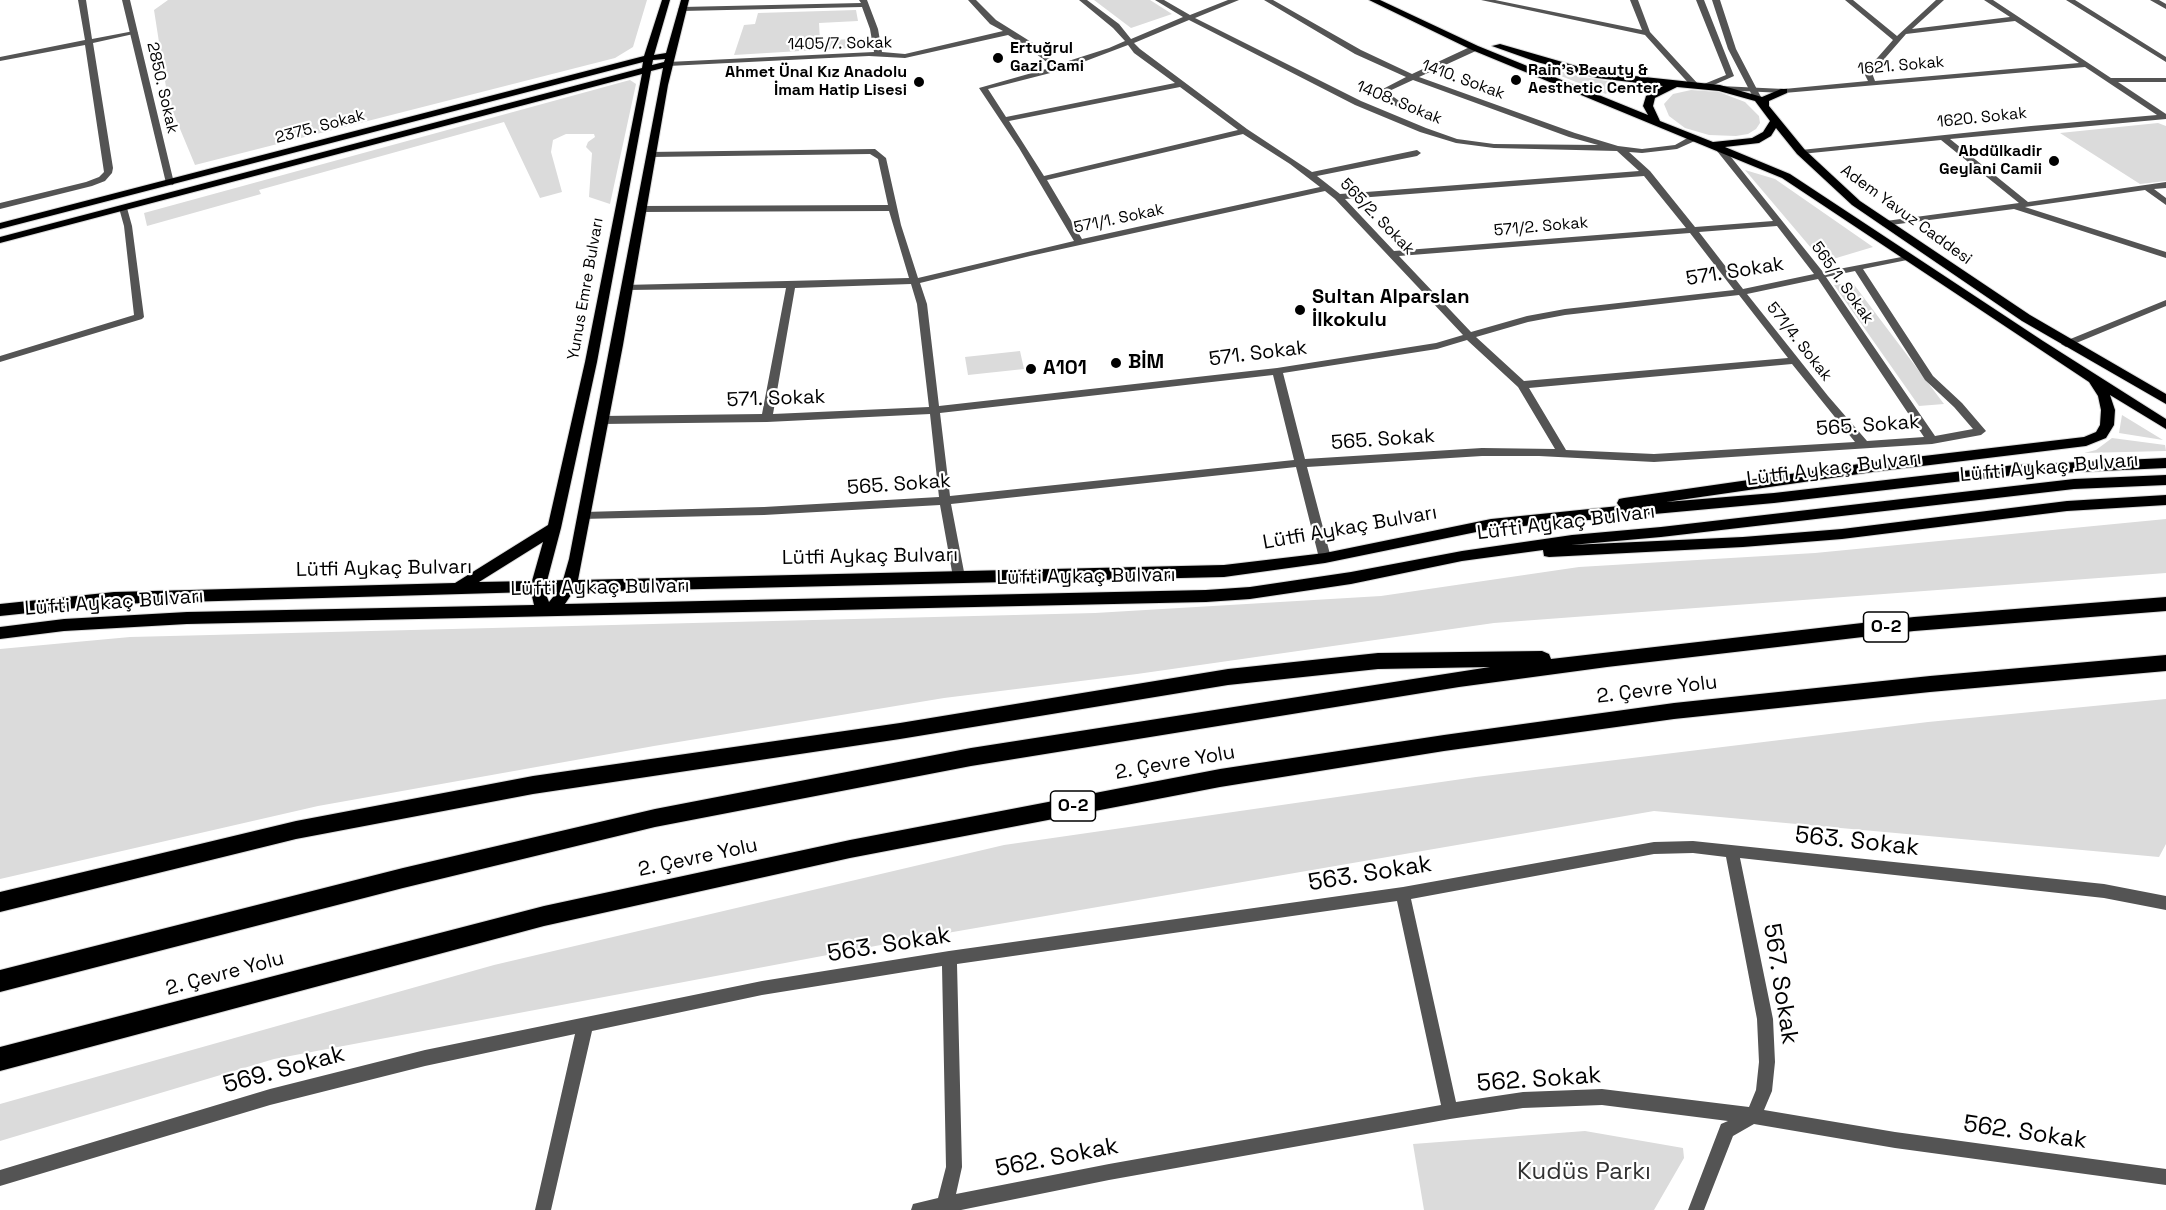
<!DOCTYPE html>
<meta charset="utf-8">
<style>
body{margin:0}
canvas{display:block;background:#fff}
</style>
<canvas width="2166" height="1210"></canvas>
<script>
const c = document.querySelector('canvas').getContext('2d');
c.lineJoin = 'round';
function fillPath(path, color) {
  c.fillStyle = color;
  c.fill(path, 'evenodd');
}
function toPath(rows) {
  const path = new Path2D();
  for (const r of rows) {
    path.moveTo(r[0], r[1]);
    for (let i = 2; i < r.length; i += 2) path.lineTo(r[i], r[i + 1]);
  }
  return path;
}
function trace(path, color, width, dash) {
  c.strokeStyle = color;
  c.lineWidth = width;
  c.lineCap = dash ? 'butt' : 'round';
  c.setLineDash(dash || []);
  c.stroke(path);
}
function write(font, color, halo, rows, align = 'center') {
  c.font = font + ' "Space Grotesk",sans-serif';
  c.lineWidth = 4.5;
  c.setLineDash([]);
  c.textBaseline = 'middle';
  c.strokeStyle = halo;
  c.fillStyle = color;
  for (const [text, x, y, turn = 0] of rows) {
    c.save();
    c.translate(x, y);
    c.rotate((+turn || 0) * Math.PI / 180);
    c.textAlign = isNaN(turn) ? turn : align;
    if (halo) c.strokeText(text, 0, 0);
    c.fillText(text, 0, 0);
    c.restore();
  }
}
const green = toPath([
 [168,0,647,0,633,47,615,58,195,165,168,100,154,10],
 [1094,0,1150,0,1172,14,1131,28],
 [856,10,858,21,819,23,820,41,864,38,868,42,866,47,734,55,744,25,755,24,758,13],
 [1531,64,1578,76,1613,82,1606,94],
 [630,80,636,84,610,204,589,197,592,153,586,147,588,142,595,137,594,134,566,134,553,140,551,152,562,192,540,198,504,122,259,190,261,194,147,226,144,213],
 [1691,90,1719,92,1745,102,1759,116,1760,123,1756,129,1748,134,1736,136,1709,135,1685,128,1669,116,1664,104,1673,94],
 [2158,123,2166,126,2166,181,2140,184,2060,133],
 [1745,170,1775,179,1873,247,1823,262],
 [1852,282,1944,404,1919,406,1834,285],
 [1020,351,1024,369,968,375,965,357],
 [2122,415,2163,440,2119,433],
 [2112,438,2165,445,2166,451,2084,453,2096,450],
 [2166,519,2166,573,1494,623,1137,674,944,698,654,746,318,806,0,879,0,649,130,637,1095,613,1381,596,1579,567,1815,553],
 [2166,699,2166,844,2159,857,1654,811,918,938,274,1059,0,1141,0,1104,494,965,1004,845,1476,777,1928,722],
 [1585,1131,1683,1148,1684,1158,1654,1210,1424,1210,1413,1144]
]);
const minor = toPath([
 [78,0,86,0,92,39,134,31,138,33,93,43,113,168,112,173,105,181,92,186,0,209,0,203,86,182,99,177,104,172,85,45,0,61,0,57,85,40,78,0],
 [859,0,867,0,878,29,882,52,905,54,1003,31,990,24,968,0,976,0,996,20,1036,45,1059,64,1109,48,1125,41,1113,28,1079,0,1087,0,1119,24,1131,39,1183,17,1155,0,1164,0,1190,15,1228,0,1239,0,1195,18,1361,101,1426,128,1457,139,1494,144,1598,145,1569,137,1413,80,1387,92,1406,106,1399,108,1380,96,1379,91,1406,77,1355,54,1264,0,1273,0,1361,50,1412,74,1472,46,1478,46,1478,50,1419,77,1575,133,1618,146,1642,149,1675,145,1691,136,1697,136,1697,140,1677,149,1642,153,1629,152,1650,171,1695,227,1773,221,1717,151,1717,147,1723,147,1823,272,1912,255,1912,259,1863,269,1933,376,1962,403,1986,431,1981,435,1932,444,1654,462,1539,456,1482,456,1307,467,1331,558,1325,562,1319,558,1296,467,951,504,965,577,959,581,953,577,940,505,764,515,580,519,578,516,584,512,764,507,939,497,930,414,767,422,602,424,597,420,602,416,762,414,786,288,627,290,622,287,624,285,909,278,889,211,640,212,636,209,640,206,888,205,878,159,870,154,651,157,648,156,648,152,875,149,886,158,901,225,918,278,1074,241,1019,148,979,88,1053,67,1030,49,1008,35,905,58,869,56,668,66,664,64,668,62,874,52,870,29,862,7,682,11,678,9,682,7,861,3,859,0],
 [1189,20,1355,105,1420,132,1456,143,1494,148,1617,151,1639,171,1340,194,1317,176,1417,156,1421,153,1417,150,1312,172,1247,129,1140,49,1134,43,1189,20],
 [1128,45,1134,53,1175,83,1006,117,988,89,1062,70,1128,45],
 [1180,87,1238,130,1044,176,1009,121,1180,87],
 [1243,134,1290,164,1320,187,1082,239,1047,180,1243,134],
 [1644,176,1686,228,1394,251,1345,199,1644,176],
 [1325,191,1335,199,1463,335,1436,343,1277,368,939,406,927,304,920,283,1030,256,1325,191],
 [1777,226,1814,274,1743,289,1699,232,1777,226],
 [1690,233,1734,290,1565,309,1527,316,1471,332,1399,256,1690,233],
 [1855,271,1925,380,1954,407,1973,429,1935,436,1826,277,1855,271],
 [1818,279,1924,437,1867,441,1828,396,1747,294,1818,279],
 [911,284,917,304,929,407,773,414,795,288,911,284],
 [1739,295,1788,358,1524,381,1476,337,1528,322,1565,315,1739,295],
 [1467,340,1518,387,1555,449,1482,448,1305,459,1283,373,1437,349,1467,340],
 [1792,364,1855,442,1654,454,1566,450,1529,388,1792,364],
 [1273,375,1294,460,950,496,940,413,1273,375],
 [1481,0,1495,0,1642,30,1630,0,1638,0,1650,32,1699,85,1692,87,1645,35,1481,0],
 [1845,0,1853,0,1897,36,1936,0,1944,0,1912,29,2010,17,1984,0,1993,0,2111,78,2166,78,2166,82,2118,82,2166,114,2166,119,1950,139,2028,202,2166,182,2166,188,2154,189,2166,198,2166,205,2145,190,2025,207,2166,252,2166,258,2014,209,1883,226,1882,224,1886,221,2019,203,1941,140,1801,154,1797,152,1801,150,2031,126,2157,115,2085,67,1784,93,1720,90,1716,88,1720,86,1784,89,1868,81,1864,73,1893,40,1845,0],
 [2015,21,2079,63,1875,81,1872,73,1906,34,2015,21],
 [2066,0,2075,0,2166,57,2166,62,2066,0],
 [2150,0,2159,0,2166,4,2166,9,2150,0],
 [2166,300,2166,306,2069,346,2066,347,2061,344,2063,342,2166,300],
 [1693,841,2104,884,2166,896,2166,910,2104,898,1740,858,1773,1019,1775,1062,1772,1091,1764,1110,1895,1132,2166,1169,2166,1185,1895,1148,1754,1124,1733,1136,1704,1210,1688,1210,1721,1124,1728,1121,1602,1105,1523,1108,1450,1119,1109,1180,961,1210,911,1210,913,1204,938,1198,946,1167,942,966,762,995,592,1031,551,1210,535,1210,575,1034,425,1066,270,1105,0,1186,0,1170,270,1089,425,1050,762,981,949,951,1403,887,1654,842,1693,841],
 [1693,853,1726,857,1757,1019,1759,1062,1756,1090,1749,1107,1602,1089,1523,1092,1456,1102,1411,899,1654,854,1693,853],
 [1397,901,1441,1105,1109,1164,956,1194,962,1167,957,964,1397,901]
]);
const tertiary = toPath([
 [122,0,130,0,174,183,173,185,166,183,122,0],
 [1696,0,1704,0,1734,76,1707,88,1703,86,1704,84,1726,75,1696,0],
 [1712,0,1720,0,1736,49,1762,99,1761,101,1754,99,1728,49,1712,0],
 [123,205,127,208,132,226,144,317,142,319,0,362,0,356,134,315,124,226,119,208,123,205]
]);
const primary = toPath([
 [662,0,670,0,654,55,666,53,681,0,689,0,668,85,623,345,578,580,1224,565,1325,553,1491,519,1619,506,1617,503,1619,499,1624,498,1873,462,2084,437,2096,432,2100,425,2101,410,2098,396,2089,382,1782,178,1472,50,1369,0,1380,0,1478,46,1648,115,1643,106,1646,96,1663,86,1597,78,1537,62,1492,46,1500,44,1597,72,1720,85,1762,97,1781,89,1787,89,1787,93,1769,101,1769,106,1805,150,1860,201,2030,315,2166,394,2166,404,2022,321,1852,205,1797,154,1776,128,1771,136,1759,143,1725,147,1790,174,2043,341,2166,419,2166,429,2110,395,2115,410,2114,425,2106,438,2086,446,1873,472,1666,502,1774,493,2015,465,2166,458,2166,468,2015,475,1774,503,1491,529,1325,563,1224,577,573,592,565,604,1206,590,1250,587,1351,572,1462,551,1572,535,1661,527,2074,479,2166,475,2166,485,2074,489,1661,537,1571,545,1743,537,1842,529,2067,501,2166,495,2166,505,2067,511,1842,539,1743,547,1549,557,1544,556,1543,550,1462,561,1351,584,1250,599,1206,602,187,624,64,631,0,639,0,627,64,619,187,612,534,605,531,592,114,604,0,616,0,604,114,592,455,583,548,525,585,362,642,74,0,243,0,237,642,68,643,62,0,229,0,223,644,56,662,0],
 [665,59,664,62,652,65,653,60,665,59],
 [663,68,569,559,563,580,547,581,561,528,597,362,651,71,663,68],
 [1677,87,1719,91,1755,101,1770,121,1763,132,1752,138,1713,142,1660,121,1653,106,1655,98,1677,87],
 [543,542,532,581,479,582,543,542],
 [545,592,557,592,549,602,545,592]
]);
const motorway = toPath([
 [2166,597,2166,611,1914,631,1607,667,1459,687,971,766,655,827,403,888,0,992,0,970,403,868,655,809,971,748,1490,667,1378,669,1228,685,900,739,533,794,296,839,0,912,0,892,296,821,533,776,900,723,1228,669,1378,653,1542,651,1549,654,1551,659,1914,617,2166,597],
 [2166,655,2166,671,1930,692,1674,719,1444,751,1220,787,850,858,544,926,0,1071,0,1047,544,906,850,840,1220,769,1444,735,1674,703,1930,676,2166,655]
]);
const markers = [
 [998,58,6,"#000"],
 [1516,80,6,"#000"],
 [919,82,6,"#000"],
 [2054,161,6,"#000"],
 [1300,310,6,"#000"],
 [1116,363,6,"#000"],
 [1031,369,6,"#000"]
];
const farStreetnames = [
 ["1405/7. Sokak",840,44,-1],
 ["1621. Sokak",1901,66,-5],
 ["1410. Sokak",1463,80,20],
 ["2850. Sokak",162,88,77],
 ["1408. Sokak",1399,103,22],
 ["1620. Sokak",1982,118,-6],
 ["2375. Sokak",320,127,-15],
 ["Adem Yavuz Caddesi",1906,215,36],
 ["565/2. Sokak",1377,217,46],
 ["571/1. Sokak",1119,219,-12],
 ["571/2. Sokak",1541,227,-5],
 ["565/1. Sokak",1842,283,55],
 ["Yunus Emre Bulvarı",586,289,-80],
 ["571/4. Sokak",1799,342,52]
];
const farPoinames = [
 ["Ertuğrul",1010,49],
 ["Gazi Cami",1010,67],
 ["Rain's Beauty &",1528,71],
 ["Aesthetic Center",1528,89],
 ["Ahmet Ünal Kız Anadolu",907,73,"right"],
 ["İmam Hatip Lisesi",907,91,"right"],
 ["Abdülkadir",2042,152,"right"],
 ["Geylani Camii",2042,170,"right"]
];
const shields = [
 [1886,627,45],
 [1073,806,45]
];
const shieldNames = [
 ["O-2",1886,627],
 ["O-2",1073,806]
];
const streetNames = [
 ["571. Sokak",1735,272,-9],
 ["571. Sokak",1258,354,-7],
 ["571. Sokak",776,399,-2],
 ["565. Sokak",1868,426,-4],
 ["565. Sokak",1383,440,-4],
 ["Lüfti Aykaç Bulvarı",2049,468,-5],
 ["Lütfi Aykaç Bulvarı",1834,469,-7],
 ["565. Sokak",899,485,-4],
 ["Lüfti Aykaç Bulvarı",1566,523,-7],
 ["Lütfi Aykaç Bulvarı",1350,528,-10],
 ["Lütfi Aykaç Bulvarı",870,557,-1],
 ["Lütfi Aykaç Bulvarı",384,569,-1],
 ["Lüfti Aykaç Bulvarı",1086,577,-1],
 ["Lüfti Aykaç Bulvarı",600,588,-1],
 ["Lüfti Aykaç Bulvarı",114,603,-4],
 ["2. Çevre Yolu",1657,690,-7],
 ["2. Çevre Yolu",1175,763,-10],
 ["2. Çevre Yolu",698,858,-12],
 ["2. Çevre Yolu",225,974,-15]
];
const poiNames = [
 ["Sultan Alparslan",1312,298],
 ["İlkokulu",1312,321],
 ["BİM",1128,363],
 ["A101",1043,369]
];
const nearStreetnames = [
 ["563. Sokak",1857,842,6],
 ["563. Sokak",1370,874,-9],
 ["563. Sokak",889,945,-9],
 ["567. Sokak",1780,984,81],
 ["569. Sokak",284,1070,-15],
 ["562. Sokak",1539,1080,-4],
 ["562. Sokak",2025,1133,8],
 ["562. Sokak",1057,1158,-11]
];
const nearParknames = [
 ["Kudüs Parkı",1584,1172]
];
fillPath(green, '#dbdbdb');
trace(primary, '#dbdbdb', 2);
trace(motorway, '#dbdbdb', 2);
fillPath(minor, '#545454');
fillPath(tertiary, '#545454');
fillPath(primary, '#000');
fillPath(motorway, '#000');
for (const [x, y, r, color] of markers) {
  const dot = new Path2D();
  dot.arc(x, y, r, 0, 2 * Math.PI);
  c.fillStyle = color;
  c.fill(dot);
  trace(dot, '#fff', 2);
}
write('16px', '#000', '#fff', farStreetnames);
write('bold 16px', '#000', '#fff', farPoinames, 'left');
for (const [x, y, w] of shields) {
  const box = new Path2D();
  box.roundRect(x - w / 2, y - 15, w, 30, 4.5);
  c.fillStyle = '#fff';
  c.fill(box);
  trace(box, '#000', 1.5);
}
write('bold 18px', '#000', null, shieldNames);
write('20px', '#000', '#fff', streetNames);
write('bold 20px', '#000', '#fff', poiNames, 'left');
write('24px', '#000', '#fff', nearStreetnames);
write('24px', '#323232', '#fff', nearParknames);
</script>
